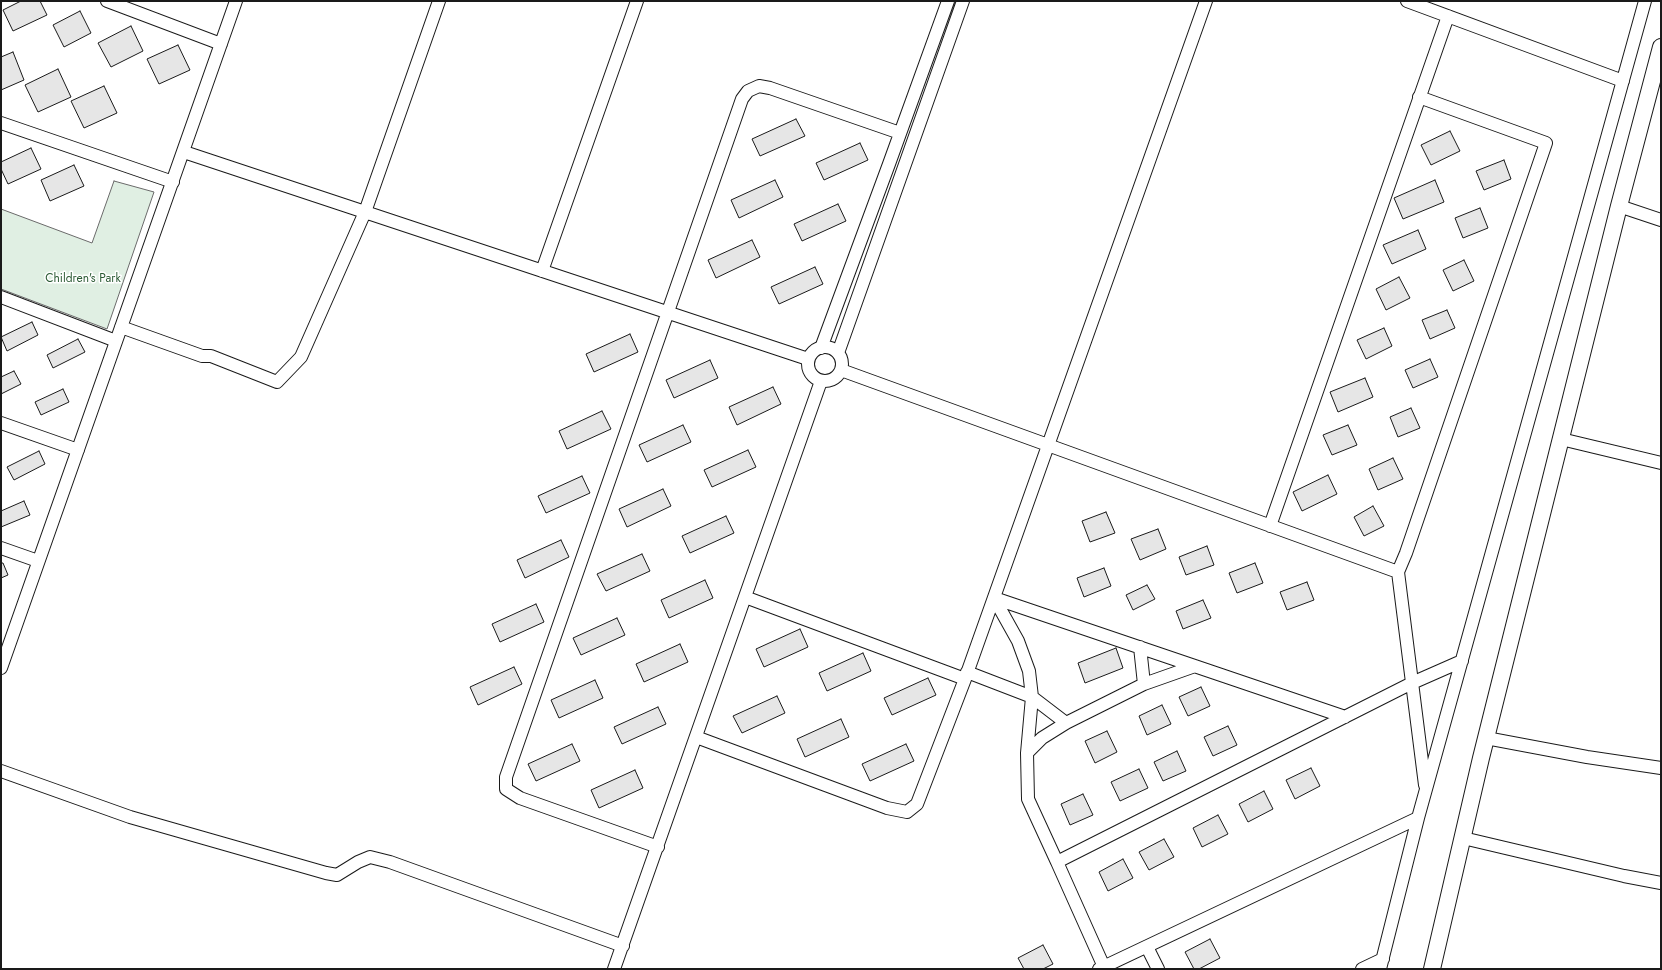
<!DOCTYPE html>
<style>
body{margin:0}
#map{position:relative;width:1662px;height:970px;overflow:hidden;background:#fff;font-family:Jost,sans-serif}
canvas{display:block}
.frame{position:absolute;inset:0;border:2px solid #1a1a1a;pointer-events:none}
</style>
<div id="map">
<canvas width="1662" height="970"></canvas>
<div class="frame"></div>
</div>
<script>
const c = document.querySelector('canvas').getContext('2d');
c.lineJoin = 'round';
function fillPath(path, color) {
  c.fillStyle = color;
  c.fill(path, 'evenodd');
}
function toPath(rows) {
  const path = new Path2D();
  for (const r of rows) {
    if (r.length === 3) {
      path.moveTo(r[0] + r[2], r[1]);
      path.arc(r[0], r[1], r[2], 0, 2 * Math.PI);
      continue;
    }
    path.moveTo(r[0], r[1]);
    for (let i = 2; i < r.length; i += 2) path.lineTo(r[i], r[i + 1]);
  }
  return path;
}
function trace(path, color, width, dash) {
  c.strokeStyle = color;
  c.lineWidth = width;
  c.lineCap = dash ? 'butt' : 'round';
  c.setLineDash(dash || []);
  c.stroke(path);
}
function write(font, color, halo, rows, align = 'center') {
  c.font = font + ' Jost,sans-serif';
  c.lineWidth = 3;
  c.setLineDash([]);
  c.textBaseline = 'middle';
  c.strokeStyle = halo;
  c.fillStyle = color;
  for (const [text, x, y, turn = 0] of rows) {
    c.save();
    c.translate(x, y);
    c.rotate((+turn || 0) * Math.PI / 180);
    c.textAlign = isNaN(turn) ? turn : align;
    if (halo) c.strokeText(text, 0, 0);
    c.fillText(text, 0, 0);
    c.restore();
  }
}
const green = toPath([
 [114,181,154,192,107,329,1,289,1,209,92,243,114,181]
]);
const building = toPath([
 [21,1,40,1,47,15,13,31,3,10,21,1],
 [80,11,91,33,64,47,53,25,80,11],
 [131,26,143,51,111,67,98,43,131,26],
 [178,45,190,70,159,84,147,59,178,45],
 [13,52,24,80,1,90,1,57,13,52],
 [58,69,71,97,38,112,25,85,58,69],
 [104,86,117,113,84,128,71,101,104,86],
 [796,119,805,136,760,156,752,139,796,119],
 [1450,131,1460,151,1431,165,1421,145,1450,131],
 [860,143,868,160,824,180,816,163,860,143],
 [31,148,41,169,8,184,1,169,1,162,31,148],
 [1504,160,1511,179,1484,190,1476,171,1504,160],
 [74,165,84,186,50,201,41,180,74,165],
 [775,180,783,197,739,218,731,200,775,180],
 [1435,180,1444,202,1403,219,1394,198,1435,180],
 [838,204,846,221,802,241,794,224,838,204],
 [1480,208,1488,228,1463,238,1455,218,1480,208],
 [1418,230,1426,249,1392,264,1383,245,1418,230],
 [752,240,760,257,716,278,708,260,752,240],
 [1464,260,1474,281,1453,291,1443,270,1464,260],
 [815,267,823,284,779,304,771,287,815,267],
 [1399,277,1410,298,1386,310,1376,289,1399,277],
 [1447,310,1455,328,1430,339,1422,320,1447,310],
 [32,322,38,335,7,351,1,337,32,322],
 [1384,328,1392,346,1366,359,1357,340,1384,328],
 [630,334,638,352,594,372,586,354,630,334],
 [78,339,85,352,53,368,47,355,78,339],
 [1430,359,1438,377,1413,388,1405,370,1430,359],
 [710,360,718,378,674,398,666,380,710,360],
 [14,371,21,384,1,394,1,377,14,371],
 [1365,378,1373,397,1338,412,1330,392,1365,378],
 [773,387,781,404,737,425,729,407,773,387],
 [63,389,69,402,41,415,35,402,63,389],
 [1411,408,1420,428,1398,437,1390,417,1411,408],
 [602,411,611,429,567,449,559,431,602,411],
 [683,425,691,442,647,462,639,445,683,425],
 [1348,425,1357,445,1332,455,1323,435,1348,425],
 [748,450,756,467,712,487,704,470,748,450],
 [39,451,45,464,14,480,7,467,39,451],
 [1393,458,1403,479,1378,490,1369,469,1393,458],
 [1328,475,1337,494,1302,511,1293,492,1328,475],
 [582,476,590,493,546,513,538,496,582,476],
 [663,489,671,506,627,527,619,509,663,489],
 [24,501,30,515,1,527,1,511,24,501],
 [1373,506,1384,526,1364,536,1354,517,1373,506],
 [1106,512,1115,533,1090,542,1082,521,1106,512],
 [726,516,734,533,690,553,682,536,726,516],
 [1158,529,1166,549,1140,560,1131,539,1158,529],
 [561,540,569,557,525,578,517,560,561,540],
 [1207,546,1214,565,1186,575,1179,557,1207,546],
 [642,554,650,571,606,591,597,574,642,554],
 [1,563,3,563,8,575,1,578,1,563],
 [1255,563,1263,583,1237,593,1229,573,1255,563],
 [1104,568,1111,586,1084,597,1077,578,1104,568],
 [705,580,713,598,669,618,661,600,705,580],
 [1307,582,1314,600,1287,610,1280,592,1307,582],
 [1147,585,1155,599,1133,610,1126,595,1147,585],
 [1203,600,1211,618,1183,629,1176,611,1203,600],
 [536,604,544,622,500,642,492,624,536,604],
 [617,618,625,635,581,655,573,638,617,618],
 [800,629,808,647,764,667,756,649,800,629],
 [680,644,688,662,644,682,636,664,680,644],
 [1116,648,1123,668,1085,683,1078,663,1116,648],
 [863,653,871,671,827,691,819,673,863,653],
 [514,667,522,684,478,705,470,687,514,667],
 [928,678,936,695,892,715,884,698,928,678],
 [595,680,603,698,559,718,551,700,595,680],
 [1201,687,1210,706,1188,716,1179,697,1201,687],
 [777,696,785,713,742,733,733,716,777,696],
 [1162,705,1171,724,1147,735,1139,716,1162,705],
 [658,707,666,724,622,744,614,727,658,707],
 [841,719,849,737,805,757,797,739,841,719],
 [1228,726,1237,745,1213,756,1204,737,1228,726],
 [1107,731,1117,752,1095,763,1085,741,1107,731],
 [572,744,580,761,536,781,528,764,572,744],
 [906,744,914,761,870,781,862,764,906,744],
 [1177,751,1186,771,1163,781,1154,762,1177,751],
 [1311,768,1320,786,1295,799,1286,780,1311,768],
 [1139,769,1148,788,1120,801,1111,782,1139,769],
 [635,770,643,788,599,808,591,790,635,770],
 [1264,791,1273,809,1248,822,1239,804,1264,791],
 [1083,794,1093,815,1070,825,1061,804,1083,794],
 [1218,815,1228,834,1202,847,1193,828,1218,815],
 [1164,839,1174,857,1149,870,1139,852,1164,839],
 [1123,859,1133,878,1108,891,1099,872,1123,859],
 [1210,939,1220,958,1199,969,1194,969,1185,952,1210,939],
 [1043,945,1053,964,1043,969,1024,969,1018,958,1043,945]
]);
const minor = toPath([
 [107,1,221,44],
 [1407,1,1623,81],
 [1,123,173,182],
 [184,152,808,359],
 [1619,206,1661,220],
 [542,271,637,1],
 [1,297,116,341],
 [121,327,202,356,211,356,277,382,301,357,365,212,439,1],
 [825,364,17],
 [821,348,889,164,948,1],
 [838,353,963,1],
 [841,370,1398,572,1425,785],
 [1,423,78,450],
 [1561,439,1661,463],
 [1270,526,1448,16],
 [1,548,38,561],
 [1398,572,1406,553,1546,143,1419,97],
 [745,597,965,679,1206,1],
 [994,598,1345,717],
 [994,598,1018,641,1029,671,1032,697,1027,753,1028,799,1057,862],
 [1140,647,1144,684],
 [1,668,236,1],
 [967,672,1032,697,1066,723],
 [696,737,887,808,907,812,917,804,965,679],
 [1486,738,1587,757,1661,768],
 [1027,753,1042,738,1066,723,1144,684,1195,666],
 [1,771,130,817,326,873,337,875,358,862,370,857,390,862,623,946],
 [1463,838,1624,876,1661,883],
 [658,847,520,798,506,789,506,777,742,99,748,91,759,86,770,88,900,133],
 [1147,947,1158,969],
 [1104,967,1057,862,1412,683,1462,661],
 [614,969,821,381],
 [1099,969,1418,818],
 [1362,969,1383,959],
 [1380,969,1418,818,1645,1]
]);
const tertiary = toPath([
 [1432,969,1481,758,1619,206,1661,47]
]);
const parkNames = [
 ["Children's Park",83,279]
];
fillPath(green, '#e0efe3');
trace(green, '#6a6a6a', 1);
fillPath(building, '#e6e6e6');
trace(building, '#1a1a1a', 1);
trace(minor, '#1a1a1a', 14);
trace(tertiary, '#1a1a1a', 18);
trace(minor, '#fff', 12);
trace(tertiary, '#fff', 16);
write('12px', '#2b5a34', '#fff', parkNames);
</script>
